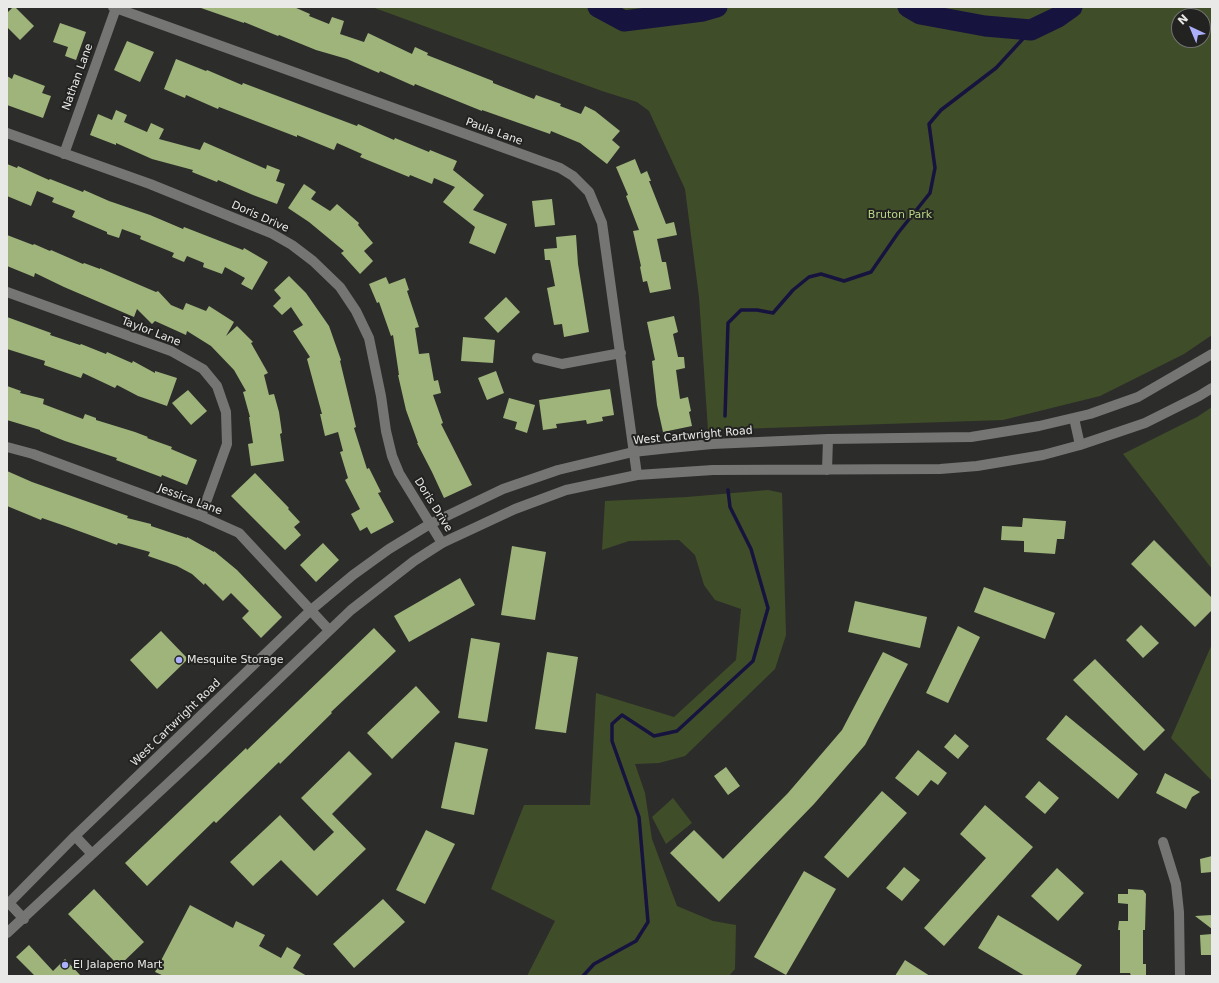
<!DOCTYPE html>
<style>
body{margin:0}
#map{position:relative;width:1219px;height:983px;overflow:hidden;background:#2c2d2a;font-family:"DejaVu Sans",sans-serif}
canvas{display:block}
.frame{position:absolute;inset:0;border:8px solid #e9eae8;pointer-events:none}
.north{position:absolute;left:1171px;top:8px;width:40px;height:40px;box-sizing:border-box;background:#222321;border:1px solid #727371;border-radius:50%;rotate:316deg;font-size:11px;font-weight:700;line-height:16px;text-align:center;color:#e9eae8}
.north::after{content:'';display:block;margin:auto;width:14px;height:18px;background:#acaffb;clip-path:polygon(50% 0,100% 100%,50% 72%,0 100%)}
</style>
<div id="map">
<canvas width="1219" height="983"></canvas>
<div class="frame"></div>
<div class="north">N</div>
</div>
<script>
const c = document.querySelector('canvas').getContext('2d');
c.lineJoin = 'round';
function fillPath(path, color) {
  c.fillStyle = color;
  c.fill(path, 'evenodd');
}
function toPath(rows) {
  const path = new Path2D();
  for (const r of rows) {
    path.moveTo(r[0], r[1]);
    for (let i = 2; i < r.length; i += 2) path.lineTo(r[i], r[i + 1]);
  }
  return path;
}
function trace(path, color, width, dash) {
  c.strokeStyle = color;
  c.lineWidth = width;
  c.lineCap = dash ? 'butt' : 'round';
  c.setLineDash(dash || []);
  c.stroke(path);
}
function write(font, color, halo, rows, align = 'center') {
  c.font = font + ' "DejaVu Sans",sans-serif';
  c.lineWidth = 4;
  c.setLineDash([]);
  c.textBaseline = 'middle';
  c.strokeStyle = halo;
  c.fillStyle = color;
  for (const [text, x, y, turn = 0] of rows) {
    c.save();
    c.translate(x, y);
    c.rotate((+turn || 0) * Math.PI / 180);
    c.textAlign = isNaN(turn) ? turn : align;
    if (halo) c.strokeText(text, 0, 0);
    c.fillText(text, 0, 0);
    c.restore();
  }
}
const green = toPath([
 [372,7,1212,7,1212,335,1184,354,1100,396,1003,420,708,430,699,297,685,189,649,111,637,102,602,91],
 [1179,16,1203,16,1203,40,1179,40],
 [1212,407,1212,569,1123,454,1197,417],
 [768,490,782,493,786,635,775,669,685,756,659,763,635,764,645,793,652,839,677,906,713,921,736,925,735,969,729,976,527,976,555,921,491,889,524,805,590,805,596,693,674,717,736,660,741,609,715,600,704,585,695,555,679,540,629,541,602,550,605,501,687,497],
 [1212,644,1212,781,1171,738],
 [673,798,692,823,666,844,652,817]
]);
const stream = toPath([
 [725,416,728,323,741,310,757,310,773,313,793,290,809,277,821,274,844,281,871,272,898,233,930,193,935,168,929,124,941,110,996,68,1031,30],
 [583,976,594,964,636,941,648,922,639,817,612,741,612,724,622,715,654,736,677,731,753,661,768,608,751,549,730,507,728,490]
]);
const river = toPath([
 [598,7,624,21,703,11,717,7],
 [908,7,920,14,985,26,1031,30,1058,17,1072,7]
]);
const building = toPath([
 [13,7,15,7,34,26,20,40,7,27,7,13],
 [202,7,294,7,310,14,309,16,329,24,332,17,344,21,340,34,364,42,368,33,412,54,415,47,428,53,427,55,493,81,493,83,534,99,536,95,561,104,560,106,581,114,585,106,595,111,620,131,612,140,620,147,607,164,580,143,551,131,550,134,482,110,482,111,415,84,414,86,380,71,379,73,347,59,316,50,279,35,278,36,244,22,244,23,201,8],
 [60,23,86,32,76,60,65,56,68,47,53,42],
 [127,41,154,52,140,82,114,70],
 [176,59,206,71,207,70,242,85,243,83,357,126,358,124,394,140,395,138,429,152,430,150,457,161,453,170,484,195,473,210,507,224,495,254,469,243,475,227,443,202,455,187,434,178,432,184,410,175,409,177,360,157,362,154,337,143,334,150,297,135,297,137,219,107,218,109,186,95,185,98,164,89],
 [14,74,45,86,42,93,51,96,43,118,7,105,7,76,12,79],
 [116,110,127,115,124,122,147,132,151,123,164,129,159,139,200,150,204,142,266,169,267,165,280,170,276,181,285,184,277,204,253,195,218,180,217,182,192,172,193,170,152,159,116,143,116,145,90,135,98,114,112,120],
 [635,159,641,174,647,171,651,181,649,181,666,224,674,222,677,235,657,239,662,262,666,262,671,289,650,293,647,281,643,282,640,267,641,266,633,231,639,230,626,196,628,195,616,167],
 [7,164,17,168,18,166,49,180,50,179,83,192,84,190,109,201,150,215,183,229,184,227,243,250,244,248,268,262,252,290,241,284,245,278,225,267,222,274,203,267,204,263,187,256,184,262,172,257,174,253,140,239,141,236,122,229,119,238,107,234,107,232,72,217,75,211,52,202,54,198,37,191,31,206,7,196],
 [304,184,316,192,311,199,330,211,337,204,359,223,358,225,373,243,364,251,373,261,360,274,341,253,344,251,309,222,288,208],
 [552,199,555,225,535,227,532,201],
 [7,235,33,245,34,244,50,251,51,250,83,264,84,263,100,269,100,268,156,292,158,291,171,305,183,310,186,303,206,311,209,306,234,322,226,336,237,326,253,342,251,343,268,373,264,375,269,395,274,394,279,412,282,433,280,434,284,461,251,466,248,444,253,443,249,417,250,417,243,392,246,391,234,370,211,346,187,331,186,335,155,321,152,324,137,309,134,317,64,287,35,273,34,277,7,266],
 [576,235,578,264,589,332,564,337,562,324,554,325,547,288,555,286,550,260,545,260,544,249,557,248,556,237],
 [289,276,306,293,329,326,341,360,340,361,356,427,354,428,367,469,369,468,381,492,378,493,394,522,371,534,367,527,360,531,351,514,360,509,345,480,348,478,340,452,343,451,338,432,325,436,320,414,322,414,307,359,310,357,293,331,303,325,291,307,282,315,273,306,281,298,274,290],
 [386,277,389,284,405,278,409,290,407,291,419,327,415,328,419,354,429,353,434,381,438,380,441,393,433,395,443,423,441,424,472,485,444,498,432,472,417,443,418,443,406,410,398,375,399,375,393,335,391,336,379,302,377,303,369,284],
 [506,297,520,312,498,333,484,318],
 [674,316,678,332,673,334,678,357,684,357,685,368,676,370,680,399,688,397,691,411,689,412,692,426,663,432,657,405,652,361,655,360,647,322],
 [7,317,51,333,50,335,80,345,81,344,106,354,107,352,132,363,133,361,155,373,155,371,177,378,167,406,138,396,117,385,115,388,83,373,81,378,44,365,45,361,7,349],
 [463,337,495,340,493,363,461,361],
 [496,371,504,393,487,400,478,378],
 [7,386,21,391,20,393,44,399,43,404,83,419,85,414,96,418,96,420,135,432,148,437,147,438,172,447,171,449,197,460,187,485,162,475,161,477,116,460,117,458,65,441,40,431,40,430,7,420],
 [610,389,614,415,602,417,603,421,587,424,586,420,556,424,557,428,543,430,539,400],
 [188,390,207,411,191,425,172,403],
 [509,398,535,405,527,433,515,429,517,422,503,418],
 [7,471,32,482,128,516,127,518,151,524,151,526,187,538,187,537,214,552,214,551,237,570,282,617,261,638,242,618,249,611,231,593,223,601,205,583,204,585,192,574,177,566,148,556,150,552,118,543,117,545,68,527,42,518,41,520,7,506],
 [255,473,289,508,288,509,300,522,294,527,301,535,285,550,231,496],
 [1023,518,1066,521,1064,539,1057,539,1055,554,1024,552,1024,541,1001,540,1002,526,1022,527],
 [1154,540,1212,598,1212,610,1195,627,1131,564],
 [323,543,339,560,316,582,300,565],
 [512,546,546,552,535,620,501,615],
 [460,578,475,605,409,642,394,616],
 [984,587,1055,613,1045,639,974,612],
 [855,601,927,617,920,648,848,632],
 [1141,625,1159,643,1143,658,1126,640],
 [958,626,980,637,948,703,926,693],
 [374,628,396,651,331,712,332,713,280,764,279,762,216,823,214,821,147,886,125,863,246,748,247,750],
 [161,631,188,659,157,689,130,660],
 [471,638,500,643,487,722,458,718],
 [547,652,578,657,566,733,535,729],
 [883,652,908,664,865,745,814,804,719,902,670,853,694,830,723,859,788,793,842,730],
 [1095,659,1165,730,1144,751,1073,680],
 [416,686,440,712,392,759,367,733],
 [1066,715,1138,774,1118,799,1046,739],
 [955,734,969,746,958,759,944,747],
 [455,742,488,749,474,815,441,808],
 [918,750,947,773,938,785,931,780,918,796,895,778],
 [349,751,372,774,332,814,366,849,317,896,281,860,253,886,230,862,280,815,314,851,334,832,301,798],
 [726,767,740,786,728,795,714,776],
 [1165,773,1200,792,1192,797,1186,809,1156,793],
 [1039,781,1059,798,1045,814,1025,797],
 [882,791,907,813,848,878,824,857],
 [985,805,1033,847,944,946,924,928,986,858,960,834],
 [426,830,455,844,425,904,396,890],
 [1212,856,1212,872,1201,873,1200,859],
 [904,867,920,880,902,901,886,888],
 [1057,868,1084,893,1058,921,1031,896],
 [804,871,836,889,786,975,754,957],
 [94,889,144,942,119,966,68,914],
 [1128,889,1143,890,1146,894,1145,930,1143,930,1143,964,1146,964,1146,976,1131,976,1130,973,1120,973,1120,930,1118,930,1119,921,1128,921,1128,904,1118,903,1118,894,1128,894],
 [383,899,405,922,354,968,333,944],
 [190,905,233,928,236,921,265,935,259,946,281,958,287,947,301,955,293,968,307,976,164,976,155,972],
 [998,915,1082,965,1075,976,1025,976,978,948],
 [1212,915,1212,929,1195,916],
 [1212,934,1212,955,1201,955,1200,935],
 [29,945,53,971,65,959,81,976,35,976,16,957],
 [905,960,930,976,895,976]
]);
const street = toPath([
 [113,7,560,168,573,176,589,192,602,223,637,475],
 [7,133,150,184,271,233,292,245,313,261,340,287,356,311,369,338,381,396,386,431,392,456,399,473,442,543],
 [64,154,116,8],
 [7,292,171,351,203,369,217,386,226,412,227,444,201,516],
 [537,358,562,364,621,353],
 [7,447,33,454,201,516,239,533,329,630],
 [1163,842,1176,884,1179,912,1180,976]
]);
const secondary = toPath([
 [1074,418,1080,445],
 [827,470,828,439],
 [75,836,92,854],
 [9,903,24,919],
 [7,905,75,836,311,610,353,575,389,549,430,524,503,489,558,470,633,452,670,448,712,444,828,439,971,437,1039,426,1090,414,1138,397,1212,354],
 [7,933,202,752,351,610,414,561,442,543,515,509,566,490,637,475,713,470,940,469,977,466,1043,455,1080,445,1145,423,1199,396,1212,388]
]);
const markers = [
 [179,660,4,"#acaffb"],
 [65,965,4,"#acaffb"]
];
const streetNames = [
 ["Nathan Lane",78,77,-70],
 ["Paula Lane",494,132,20],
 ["Doris Drive",260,217,24],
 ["Taylor Lane",151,332,21],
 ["West Cartwright Road",693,436,-5],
 ["Jessica Lane",190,500,21],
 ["Doris Drive",433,505,58],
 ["West Cartwright Road",176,723,-44]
];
const parkNames = [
 ["Bruton Park",900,215]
];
const poiNames = [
 ["Mesquite Storage",187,660],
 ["El Jalapeno Mart",73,965]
];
fillPath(green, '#404d29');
trace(stream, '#17133f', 3.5);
trace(river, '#17133f', 21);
fillPath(building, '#9fb47b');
trace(street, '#757673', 10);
trace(secondary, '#757673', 10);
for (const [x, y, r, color] of markers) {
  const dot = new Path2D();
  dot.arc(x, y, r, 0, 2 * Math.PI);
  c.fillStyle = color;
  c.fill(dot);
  trace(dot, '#222321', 1.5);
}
write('11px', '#e9eae8', '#222321', streetNames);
write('11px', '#b8d684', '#222321', parkNames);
write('11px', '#e9eae8', '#222321', poiNames, 'left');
</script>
